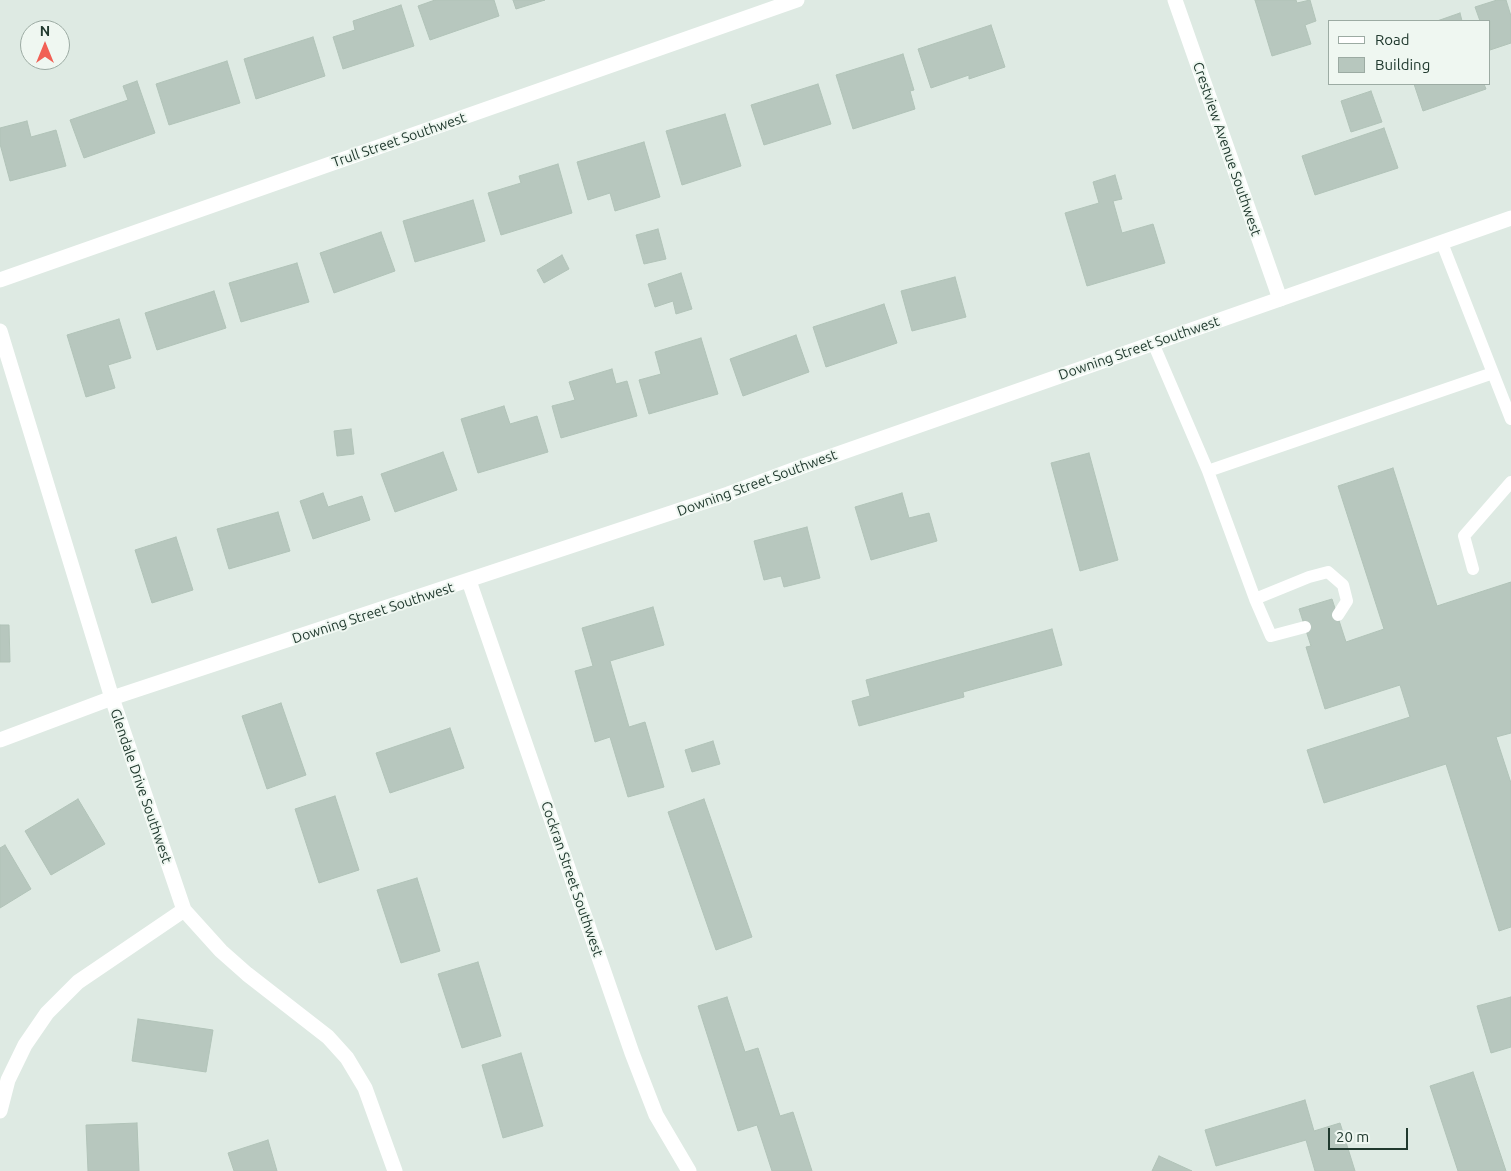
<!DOCTYPE html>
<style>
body{margin:0}
#map{position:relative;width:1511px;height:1171px;overflow:hidden;background:#deeae3;font-family:Ubuntu,sans-serif}
canvas{display:block}
.legend{position:absolute;left:1328px;top:20px;width:162px;height:65px;box-sizing:border-box;background:#eff7f1;border:1px solid #9caba3;margin:0;padding:6px 9px;list-style:none;font-size:15px;color:#20392e}
.legend li{display:flex;align-items:center;gap:10px;height:25px}
.legend b{width:25px;border:1px solid #9caba3}
.north{position:absolute;left:20px;top:20px;width:50px;height:50px;box-sizing:border-box;background:#eff7f1;border:1px solid #9caba3;border-radius:50%;rotate:0deg;font-size:14px;font-weight:700;line-height:20px;text-align:center;color:#20392e}
.north::after{content:'';display:block;margin:auto;width:18px;height:22px;background:#f16055;clip-path:polygon(50% 0,100% 100%,50% 72%,0 100%)}
.scale{position:absolute;left:1328px;top:1128px;width:80px;height:22px;box-sizing:border-box;border:2px solid #20392e;border-top:0;padding-left:6px;font-size:15px;line-height:18px;white-space:nowrap;color:#20392e;-webkit-text-stroke:4px #eff7f1;paint-order:stroke}
</style>
<div id="map">
<canvas width="1511" height="1171"></canvas>
<ul class="legend">
<li><b style="height:6px;background:#fff"></b>Road</li>
<li><b style="height:14px;background:#b7c7be"></b>Building</li>
</ul>
<div class="north">N</div>
<div class="scale">20 m</div>
</div>
<script>
const c = document.querySelector('canvas').getContext('2d');
c.lineJoin = 'round';
function fillPath(path, color) {
  c.fillStyle = color;
  c.fill(path, 'evenodd');
}
function toPath(rows) {
  const path = new Path2D();
  for (const r of rows) {
    path.moveTo(r[0], r[1]);
    for (let i = 2; i < r.length; i += 2) path.lineTo(r[i], r[i + 1]);
  }
  return path;
}
function trace(path, color, width, dash) {
  c.strokeStyle = color;
  c.lineWidth = width;
  c.lineCap = dash ? 'butt' : 'round';
  c.setLineDash(dash || []);
  c.stroke(path);
}
function write(font, color, halo, rows, align = 'center') {
  c.font = font + ' Ubuntu,sans-serif';
  c.lineWidth = 4;
  c.setLineDash([]);
  c.textBaseline = 'middle';
  c.strokeStyle = halo;
  c.fillStyle = color;
  for (const [text, x, y, turn = 0] of rows) {
    c.save();
    c.translate(x, y);
    c.rotate((+turn || 0) * Math.PI / 180);
    c.textAlign = isNaN(turn) ? turn : align;
    if (halo) c.strokeText(text, 0, 0);
    c.fillText(text, 0, 0);
    c.restore();
  }
}
const building = toPath([
 [435,0,494,0,499,16,430,40,418,6,435,0],
 [513,0,545,0,516,9,513,0],
 [1255,0,1296,0,1297,3,1310,0,1316,21,1305,25,1311,44,1272,56,1255,0],
 [1497,0,1506,0,1511,16,1511,43,1490,50,1490,21,1480,21,1475,7,1497,0],
 [401,5,414,46,343,69,333,37,355,30,353,21,401,5],
 [1460,13,1462,21,1437,21,1460,13],
 [991,25,1005,67,969,79,969,75,931,88,918,49,991,25],
 [313,37,325,76,256,99,244,59,313,37],
 [903,54,914,90,910,91,915,109,853,129,836,75,903,54],
 [227,61,240,103,169,125,156,84,227,61],
 [137,81,155,133,84,158,70,120,128,100,123,86,137,81],
 [818,84,831,124,764,145,751,105,818,84],
 [1414,84,1484,84,1486,89,1423,111,1414,84],
 [1371,91,1382,122,1351,132,1341,101,1371,91],
 [725,114,741,166,682,185,666,131,725,114],
 [27,121,31,137,56,130,66,166,10,181,0,144,0,128,27,121],
 [1384,128,1398,168,1315,195,1302,156,1384,128],
 [644,142,660,197,615,211,610,193,588,200,577,162,644,142],
 [558,164,572,213,501,235,488,193,521,183,519,176,558,164],
 [1115,175,1122,199,1113,201,1122,233,1153,224,1165,263,1087,286,1065,213,1099,203,1093,182,1115,175],
 [473,200,485,241,415,262,403,221,473,200],
 [658,229,666,259,644,264,636,235,658,229],
 [381,232,395,271,334,293,320,253,381,232],
 [562,255,569,269,544,283,537,270,562,255],
 [297,263,309,302,241,322,229,283,297,263],
 [681,273,692,309,676,314,673,301,655,307,648,284,681,273],
 [955,277,966,317,912,331,901,291,955,277],
 [214,291,226,328,157,350,145,313,214,291],
 [884,304,897,343,826,367,813,327,884,304],
 [119,319,131,358,108,365,115,388,86,397,67,335,119,319],
 [796,335,809,372,743,396,730,359,796,335],
 [701,338,718,394,649,414,639,380,661,374,655,352,701,338],
 [612,369,616,384,627,381,637,416,561,438,552,406,575,400,569,382,612,369],
 [504,406,510,424,537,416,548,452,478,473,461,419,504,406],
 [351,429,354,454,337,456,334,431,351,429],
 [443,452,457,490,395,512,381,474,443,452],
 [1089,453,1118,560,1080,571,1051,463,1089,453],
 [1393,468,1437,606,1511,582,1511,733,1496,737,1511,783,1511,927,1499,931,1446,764,1324,803,1307,750,1410,717,1400,685,1325,709,1306,647,1311,646,1299,609,1332,599,1346,642,1384,629,1338,486,1393,468],
 [323,493,328,507,362,496,370,520,313,539,300,501,323,493],
 [902,493,909,518,929,513,937,541,871,560,855,507,902,493],
 [278,512,290,551,229,569,217,529,278,512],
 [807,527,820,578,784,587,781,576,764,580,754,541,807,527],
 [176,537,193,590,152,603,135,550,176,537],
 [653,607,664,645,610,661,629,727,645,722,664,787,628,797,610,737,595,742,575,671,593,666,582,628,653,607],
 [0,625,9,625,10,662,0,662,0,625],
 [1052,629,1062,665,963,692,964,697,859,726,852,701,870,696,866,680,1052,629],
 [281,703,306,775,267,789,242,716,281,703],
 [450,728,464,768,390,793,376,753,450,728],
 [713,741,720,764,692,772,685,750,713,741],
 [335,796,359,870,319,883,295,809,335,796],
 [78,799,105,844,51,875,25,831,78,799],
 [704,799,752,937,716,950,668,812,704,799],
 [5,845,31,889,0,908,0,848,5,845],
 [417,878,440,951,401,963,377,890,417,878],
 [478,962,501,1036,462,1048,438,974,478,962],
 [727,997,745,1052,758,1048,780,1116,793,1112,812,1171,772,1171,757,1125,738,1131,698,1006,727,997],
 [1511,997,1511,1047,1491,1053,1477,1006,1511,997],
 [138,1019,213,1030,206,1072,132,1061,138,1019],
 [521,1053,543,1126,503,1138,482,1065,521,1053],
 [1473,1072,1506,1171,1458,1171,1430,1086,1473,1072],
 [1305,1100,1314,1131,1340,1123,1355,1171,1315,1171,1306,1140,1216,1166,1205,1130,1305,1100],
 [137,1123,139,1171,88,1171,86,1125,137,1123],
 [268,1140,277,1171,234,1171,228,1153,268,1140],
 [1159,1156,1192,1171,1152,1171,1159,1156]
]);
const service = toPath([
 [1442,243,1511,419],
 [1153,343,1208,471,1493,373],
 [1208,471,1255,599,1271,636,1305,627],
 [1473,569,1464,536,1511,482],
 [1255,599,1309,577,1328,572,1343,585,1347,601,1338,615]
]);
const minor = toPath([
 [1175,0,1280,299],
 [0,280,797,0],
 [469,581,632,1053,656,1115,689,1171],
 [112,698,184,910,221,951,247,974,328,1037,347,1058,365,1088,395,1171],
 [0,1111,8,1080,25,1045,47,1013,78,982,184,910]
]);
const tertiary = toPath([
 [0,331,112,698],
 [0,740,112,698,728,494,806,465,1511,218]
]);
const streetNames = [
 ["Trull Street Southwest",399,140,-19],
 ["Crestview Avenue Southwest",1227,149,71],
 ["Downing Street Southwest",1139,348,-19],
 ["Downing Street Southwest",757,483,-20],
 ["Downing Street Southwest",373,613,-18],
 ["Glendale Drive Southwest",141,786,71],
 ["Cockran Street Southwest",572,879,71]
];
fillPath(building, '#b7c7be');
trace(building, '#b1c3b8', 1);
trace(service, '#fff', 12);
trace(minor, '#fff', 15);
trace(tertiary, '#fff', 15);
write('14px', '#20392e', '#eff7f1', streetNames);
</script>
